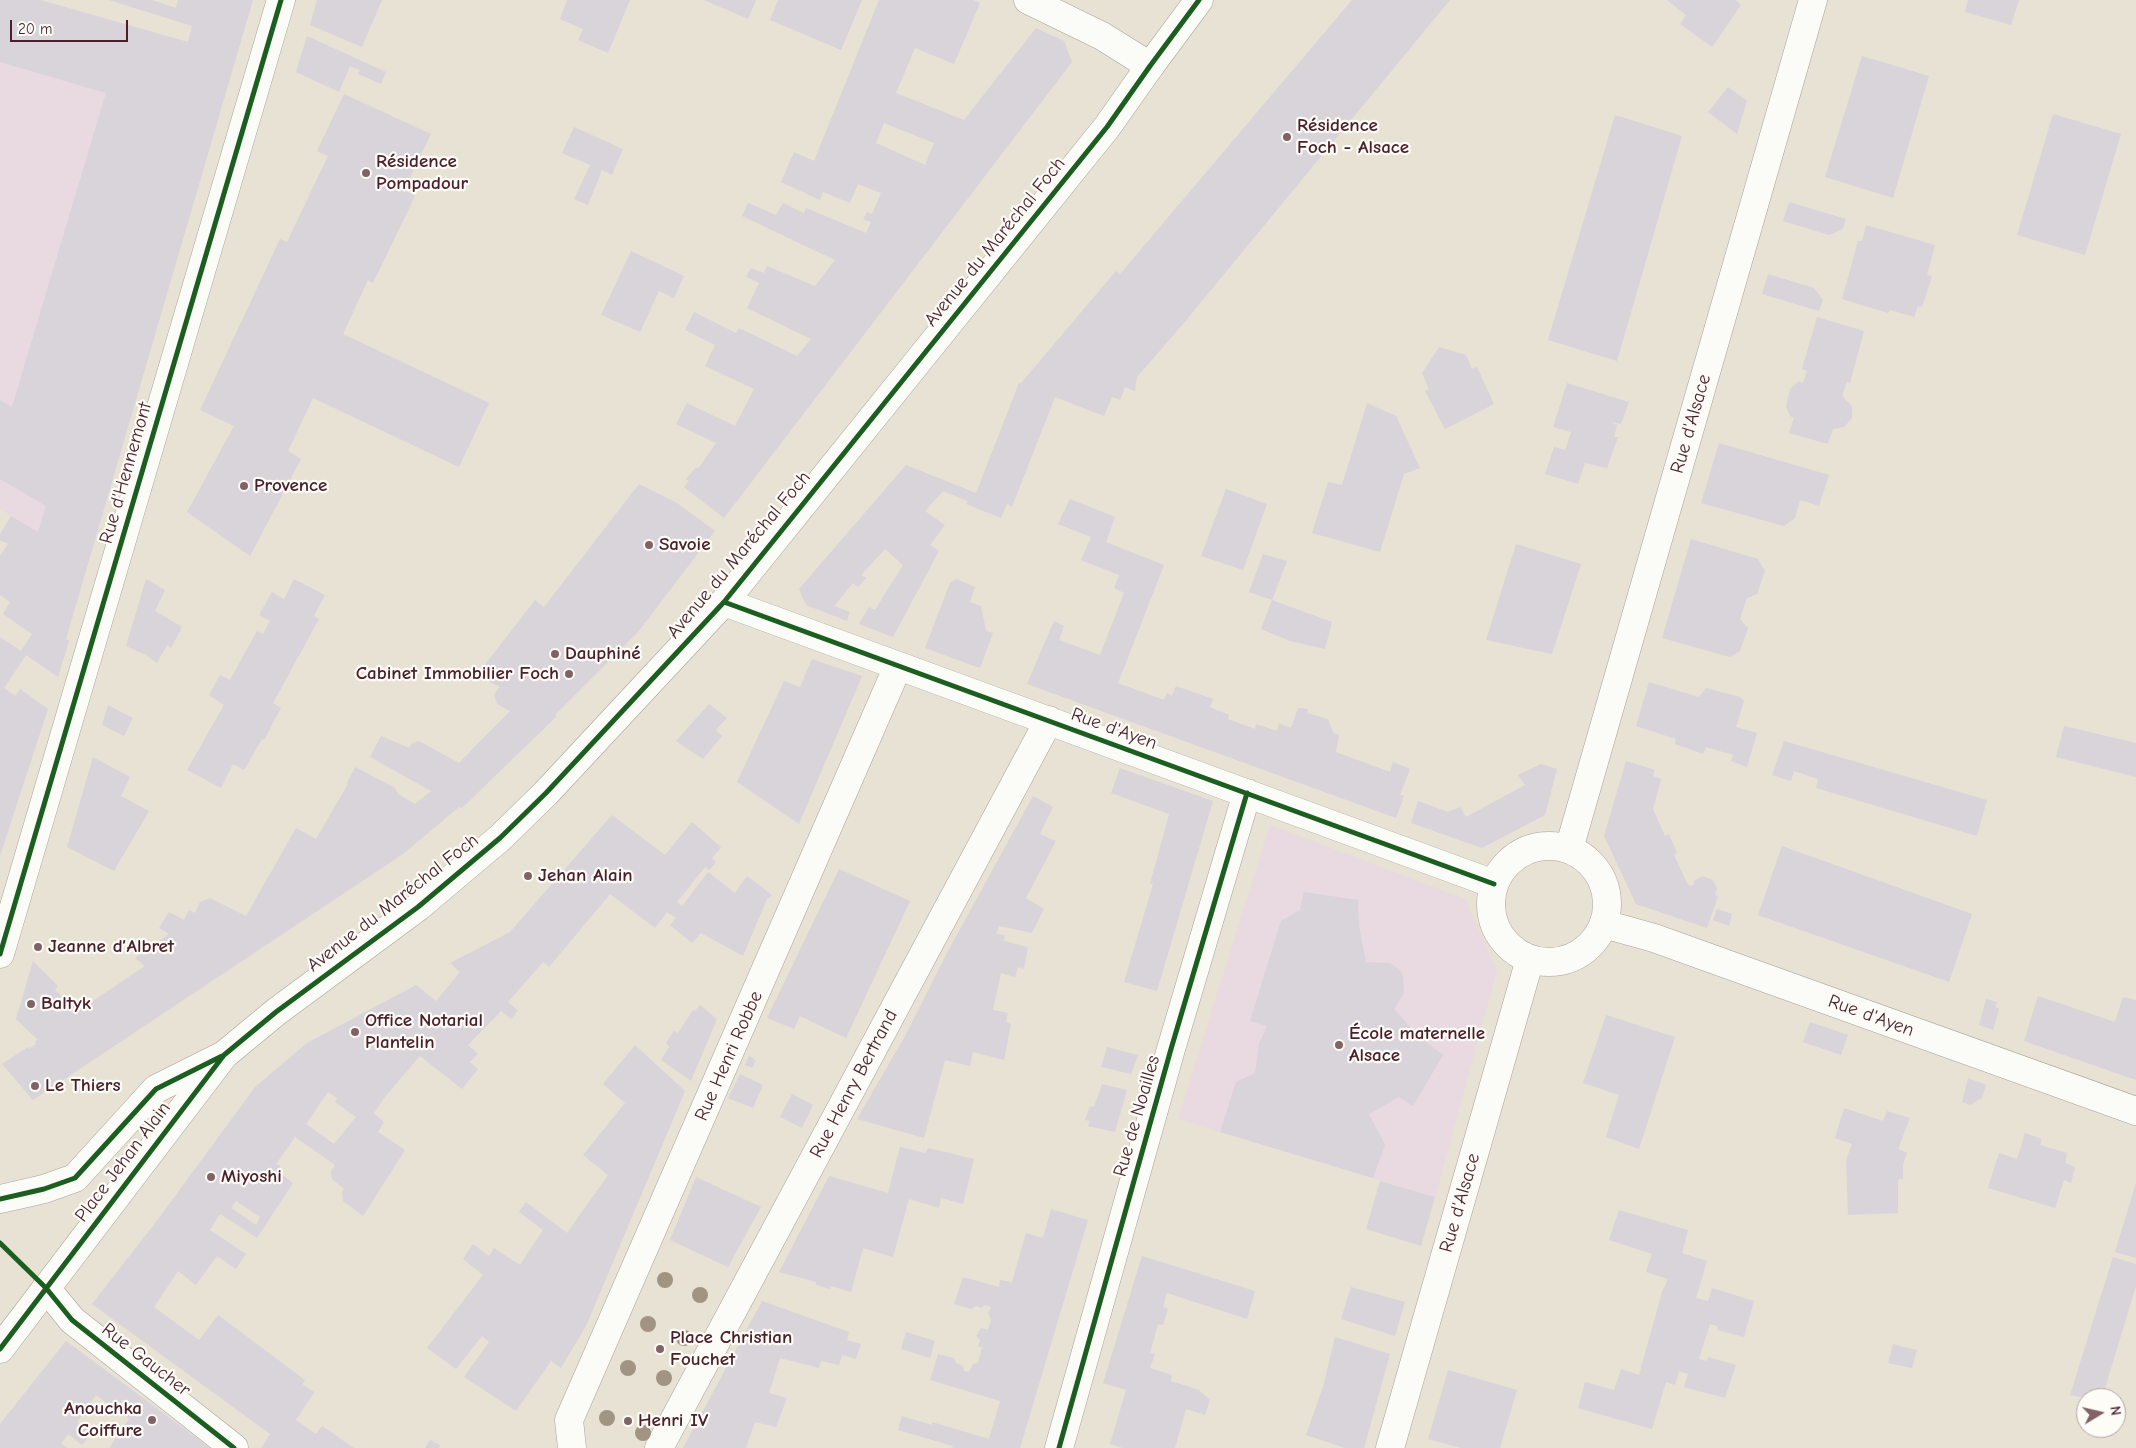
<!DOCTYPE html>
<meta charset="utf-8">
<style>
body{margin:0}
#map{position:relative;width:2136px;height:1448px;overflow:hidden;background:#e7e2d3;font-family:"Comic Neue",sans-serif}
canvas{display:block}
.north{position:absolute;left:2076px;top:1388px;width:50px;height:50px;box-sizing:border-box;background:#fdfcf7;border:1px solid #b5a4a5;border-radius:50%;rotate:81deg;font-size:14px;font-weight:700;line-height:20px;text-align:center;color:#4a1f2b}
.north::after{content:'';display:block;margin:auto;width:18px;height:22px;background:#816366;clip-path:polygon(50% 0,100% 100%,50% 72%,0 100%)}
.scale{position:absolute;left:10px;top:20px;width:118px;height:22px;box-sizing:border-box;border:2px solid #4a1f2b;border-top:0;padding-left:6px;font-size:15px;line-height:18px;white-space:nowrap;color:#4a1f2b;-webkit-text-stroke:4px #fdfcf7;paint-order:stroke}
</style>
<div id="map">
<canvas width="2136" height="1448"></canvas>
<div class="north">N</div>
<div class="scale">20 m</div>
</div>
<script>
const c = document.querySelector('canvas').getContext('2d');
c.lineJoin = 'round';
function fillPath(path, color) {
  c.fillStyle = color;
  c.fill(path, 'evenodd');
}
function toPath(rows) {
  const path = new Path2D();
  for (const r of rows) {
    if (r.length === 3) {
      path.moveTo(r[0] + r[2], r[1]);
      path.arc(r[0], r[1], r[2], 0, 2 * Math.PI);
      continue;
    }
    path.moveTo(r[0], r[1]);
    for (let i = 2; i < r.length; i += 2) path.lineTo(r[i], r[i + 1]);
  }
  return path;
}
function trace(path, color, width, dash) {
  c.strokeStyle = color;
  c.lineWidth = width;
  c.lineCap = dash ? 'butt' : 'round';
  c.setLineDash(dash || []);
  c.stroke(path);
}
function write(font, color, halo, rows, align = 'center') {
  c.font = font + ' "Comic Neue",sans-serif';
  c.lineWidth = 4.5;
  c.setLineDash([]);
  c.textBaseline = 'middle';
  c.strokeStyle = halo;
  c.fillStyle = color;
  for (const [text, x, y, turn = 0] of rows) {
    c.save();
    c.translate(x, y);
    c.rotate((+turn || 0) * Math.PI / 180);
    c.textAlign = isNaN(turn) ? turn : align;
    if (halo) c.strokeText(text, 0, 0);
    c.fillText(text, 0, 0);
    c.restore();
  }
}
const built = toPath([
 [0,0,42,0,188,42,196,14,87,563,0,509],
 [1270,825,1465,899,1497,970,1435,1197,1178,1119]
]);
const building = toPath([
 [0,0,40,0,188,42,192,26,109,0,152,0,176,8,178,0,253,0,66,639,69,641,58,677,26,655,4,688,15,696,20,689,48,709,0,856,0,637,21,651,32,634,3,614,10,602,0,595,0,556,8,544,0,540,0,534,11,516,38,532,46,506,0,479,0,400,12,407,106,93,0,62],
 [317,0,382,0,362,47,310,25],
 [567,0,630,0,608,53,578,40,583,29,560,19],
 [704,0,756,0,748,19],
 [778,0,862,0,841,50,770,20],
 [879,0,973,0,980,3,954,64,915,48,896,93,964,120,1036,28,1064,41,1072,62,724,518,684,487,689,481,686,479,696,467,698,469,716,443,676,424,687,403,735,426,754,389,705,366,715,345,685,330,694,312,736,333,739,328,797,356,811,339,747,308,759,283,746,277,751,268,764,273,767,266,815,286,835,260,742,216,748,203,776,215,783,203,804,213,806,208,866,233,871,222,863,219,867,212,872,214,881,193,858,184,850,203,823,192,820,200,781,182,794,152,814,161],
 [884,123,934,143,925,165,876,143],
 [1352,0,1450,0,1183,324,1137,377,1135,391,1125,387,1120,400,1112,397,1104,416,1055,397,1012,507,1007,504,1001,518,966,504,968,501,943,491,925,511,945,525,930,545,939,551,893,637,859,624,869,607,875,610,903,565,885,549,861,575,866,578,858,587,853,583,834,606,850,612,847,621,806,605,799,589,906,465,976,493,1019,383,1021,383,1116,271,1120,274],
 [1667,0,1735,0,1741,5,1712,47,1680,24,1686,15],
 [1968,0,2019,0,2011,25,1965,12],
 [307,36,386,72,381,84,358,74,360,70,350,66,339,92,296,72],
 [1862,56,1929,76,1893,198,1825,177],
 [1728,87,1747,101,1737,134,1708,112],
 [344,94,431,134,404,190,415,196,373,283,368,280,343,334,489,403,459,467,313,398,288,451,301,459,250,556,187,512,234,426,200,410,280,239,287,242,328,156,317,151],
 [2053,114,2121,134,2085,255,2017,235],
 [1615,115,1682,136,1617,361,1548,340],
 [574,127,623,149,612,175,602,170,588,205,574,199,590,165,562,153],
 [1789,202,1846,219,1843,229,1829,235,1783,221],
 [1866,225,1935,245,1927,275,1932,276,1922,307,1918,306,1914,317,1890,310,1888,313,1842,299,1858,241,1862,241],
 [631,251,684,276,674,298,659,291,640,332,601,315],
 [1768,274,1814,288,1823,300,1819,311,1762,294],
 [1817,317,1864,331,1850,383,1847,382,1842,396,1852,406,1852,418,1844,427,1833,429,1828,444,1789,433,1794,418,1790,416,1786,406,1790,389,1799,381,1803,383,1807,371,1802,369],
 [1439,347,1466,355,1472,369,1477,367,1494,404,1445,429,1425,391,1429,389,1422,373],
 [1567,383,1629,402,1621,424,1611,422,1617,425,1614,437,1618,437,1607,468,1585,463,1578,484,1545,474,1554,447,1565,450,1571,432,1553,427],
 [1367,403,1396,416,1420,468,1404,474,1380,552,1312,533,1328,482,1342,485],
 [1719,443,1829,475,1819,506,1800,500,1795,518,1784,526,1701,503],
 [639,484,677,503,715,531,638,632,555,715,557,716,462,808,459,807,403,854,33,1100,2,1064,28,1047,29,1049,36,1044,35,1041,38,1040,16,1019,33,961,58,986,55,990,78,1011,145,966,135,958,169,934,159,928,169,912,184,920,189,910,195,913,200,902,210,898,246,916,296,828,316,839,348,784,347,783,355,767,395,788,398,794,415,804,431,791,370,757,381,736,409,748,412,743,419,741,459,763,510,711,497,704,494,694,500,687,477,675,535,600,544,607],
 [1226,489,1267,504,1243,570,1201,556],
 [1070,499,1115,517,1106,542,1164,565,1118,683,1164,700,1167,693,1172,696,1176,686,1213,699,1210,707,1229,715,1228,719,1255,729,1256,724,1277,731,1279,723,1291,728,1298,708,1308,709,1307,713,1328,719,1333,732,1339,736,1336,752,1390,772,1393,762,1410,769,1400,795,1404,796,1396,818,1027,684,1054,621,1064,626,1059,640,1100,655,1124,593,1114,588,1119,575,1081,560,1091,537,1058,524],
 [1691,539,1758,559,1765,571,1757,594,1747,598,1740,619,1748,628,1740,651,1730,657,1662,638],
 [1516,544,1581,564,1552,654,1486,640],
 [1263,554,1287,561,1272,600,1249,592],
 [146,579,165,590,155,611,182,627,171,648,167,645,157,663,146,655,126,646],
 [294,579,325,595,314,616,319,619,273,703,281,708,264,740,262,739,244,770,233,764,221,788,187,770,224,705,209,695,220,675,230,680,257,631,263,634,270,621,259,615,272,592,284,599],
 [956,579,975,587,970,602,981,606,986,631,993,633,980,668,925,648,950,583],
 [1272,600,1332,622,1325,649,1290,641,1261,629],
 [812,659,862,676,799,824,737,782,784,681,800,687],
 [1649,682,1699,697,1706,688,1740,697,1744,701,1736,727,1757,733,1747,767,1731,761,1733,755,1706,747,1703,754,1675,744,1676,739,1636,726],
 [709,704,727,718,716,730,722,736,703,759,676,741],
 [108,705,133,718,124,736,102,725],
 [2064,726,2136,743,2136,777,2056,757],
 [1784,741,1987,800,1977,836,1816,788,1818,779,1794,771,1791,781,1772,775],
 [93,757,130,777,121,796,149,811,114,871,67,847],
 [1626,761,1655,770,1653,776,1661,779,1653,809,1665,836,1669,834,1677,853,1674,855,1688,885,1693,886,1694,881,1702,876,1713,880,1717,888,1715,895,1718,896,1707,928,1636,904,1604,836],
 [1541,764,1557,769,1545,815,1482,848,1411,823,1418,801,1448,812,1460,807,1466,817,1525,785,1518,775],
 [1120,768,1213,801,1157,991,1124,982,1153,884,1150,884,1169,814,1111,793],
 [1033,796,1053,807,1040,834,1056,841,1026,898,1044,909,1032,933,999,926,996,934,1005,935,1004,941,1028,947,1024,969,1018,967,1015,977,1001,973,993,1010,1008,1013,1006,1022,1011,1024,1004,1060,973,1052,970,1066,945,1060,924,1138,857,1119,905,1036,948,951],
 [612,815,665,855,692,822,721,847,712,858,716,862,709,870,705,867,677,902,682,906,708,872,735,893,747,876,772,895,767,899,743,956,701,933,692,943,670,925,676,918,667,912,655,928,610,894,549,967,543,962,508,1002,518,1011,511,1019,501,1011,468,1045,478,1054,470,1062,478,1069,462,1089,420,1056,384,1098,374,1113,384,1122,378,1132,405,1150,363,1216,343,1201,342,1192,344,1189,332,1179,331,1171,335,1165,295,1137,276,1164,280,1166,281,1174,293,1183,257,1238,220,1214,210,1230,246,1254,236,1269,217,1256,196,1285,178,1271,154,1307,199,1340,218,1315,305,1380,302,1384,314,1392,296,1420,316,1434,322,1426,354,1448,261,1448,270,1434,92,1304,159,1218,255,1087,307,1043,416,985,436,1001,460,972,450,963,510,932],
 [328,1092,337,1098,335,1102,356,1117,334,1144,306,1124],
 [236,1201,260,1217,256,1225,231,1208],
 [1782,846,1972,914,1949,982,1758,915],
 [839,869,910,901,846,1038,800,1016,794,1029,767,1018],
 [1304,892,1358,900,1359,926,1366,962,1390,963,1400,970,1403,977,1404,993,1394,1009,1417,1035,1443,1055,1413,1106,1399,1097,1369,1114,1385,1145,1373,1178,1220,1132,1236,1082,1255,1073,1259,1044,1267,1026,1250,1021,1281,921,1300,910],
 [1717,909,1732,914,1729,926,1713,920],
 [2038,996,2115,1022,2123,997,2136,1000,2136,1080,2024,1041],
 [1986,999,1997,1002,1995,1007,1999,1009,1993,1030,1979,1025],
 [700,1005,717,1019,691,1081,661,1060,669,1047,666,1043,674,1031,678,1033,693,1010,694,1012],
 [1606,1015,1675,1037,1639,1149,1606,1137,1619,1095,1583,1083],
 [1810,1022,1848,1035,1841,1055,1803,1042],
 [635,1045,685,1091,586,1326,561,1368,551,1361,516,1411,464,1377,489,1342,482,1336,456,1369,427,1348,483,1275,463,1259,473,1244,489,1256,494,1248,520,1265,543,1230,519,1212,526,1202,567,1233,608,1175,583,1155,625,1103,603,1084],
 [1107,1047,1138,1055,1131,1074,1101,1067],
 [749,1056,756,1060,752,1068,745,1065],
 [740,1074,763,1085,753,1108,728,1098],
 [1968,1078,1986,1085,1982,1098,1970,1105,1962,1102],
 [1102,1084,1127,1090,1115,1132,1088,1126,1090,1121,1085,1120,1090,1106,1094,1107],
 [792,1094,813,1105,802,1128,780,1117],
 [1844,1108,1883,1121,1887,1111,1910,1118,1898,1149,1907,1153,1903,1164,1903,1179,1898,1179,1898,1213,1848,1215,1846,1160,1852,1144,1835,1138],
 [2025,1133,2042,1139,2040,1145,2067,1153,2065,1163,2075,1167,2071,1183,2064,1180,2055,1208,1988,1188,1999,1153,2017,1159],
 [900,1147,926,1153,928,1148,974,1159,963,1204,941,1198,939,1208,909,1199,893,1257,863,1248,851,1292,831,1286,830,1289,816,1285,816,1282,779,1272,829,1176,888,1193],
 [696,1177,761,1207,728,1267,670,1240],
 [1380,1181,1435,1197,1421,1246,1366,1229],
 [2136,1183,2136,1258,2115,1252],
 [1051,1209,1088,1220,1020,1448,952,1448,953,1446,898,1430,902,1416,932,1425,932,1422,989,1439,1000,1401,930,1380,938,1354,954,1358,956,1363,963,1366,964,1371,969,1372,973,1364,978,1363,982,1347,978,1347,980,1340,976,1336,981,1328,988,1330,991,1320,988,1313,991,1307,984,1305,982,1308,976,1306,971,1309,954,1304,963,1277,999,1287,1000,1280,1012,1282,1026,1233,1043,1238],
 [1619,1210,1688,1230,1682,1253,1707,1261,1696,1298,1708,1301,1712,1288,1754,1301,1744,1337,1717,1330,1717,1326,1710,1324,1699,1359,1707,1361,1708,1357,1736,1365,1725,1398,1684,1387,1688,1374,1679,1371,1675,1385,1666,1382,1652,1429,1578,1408,1585,1382,1614,1390,1621,1369,1639,1375,1662,1292,1668,1279,1646,1272,1652,1254,1609,1240],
 [1142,1256,1255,1291,1247,1319,1167,1293,1163,1307,1168,1309,1163,1325,1158,1324,1150,1353,1155,1354,1150,1368,1172,1375,1171,1381,1199,1390,1210,1400,1205,1415,1186,1409,1175,1448,1123,1448,1110,1444,1126,1390,1103,1383],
 [2113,1257,2136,1264,2136,1286,2102,1398,2086,1398,2070,1395],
 [1351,1287,1405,1302,1395,1336,1341,1319],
 [762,1301,849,1332,847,1340,861,1344,856,1359,842,1355,839,1365,821,1361,819,1368,780,1358,769,1393,787,1398,776,1427,755,1422,746,1448,683,1448],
 [906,1332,935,1341,930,1358,901,1349],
 [1335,1337,1390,1354,1364,1448,1345,1448,1306,1435,1323,1387],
 [66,1341,143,1398,210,1448,109,1448,129,1419,96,1395,77,1422,91,1433,82,1445,68,1434,61,1444,67,1448,0,1448,0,1424],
 [1893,1344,1917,1350,1912,1368,1888,1363],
 [1448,1370,1517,1390,1500,1448,1461,1448,1428,1439],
 [430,1440,440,1445,439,1448,425,1448]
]);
const minor = toPath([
 [1028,0,1102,36,1150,66],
 [724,602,1494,884],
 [1549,904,58],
 [1569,849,1813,0],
 [1604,924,1654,938,2136,1111],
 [0,954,281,0],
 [0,1199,44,1189,75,1178,156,1089,224,1055],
 [46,1288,72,1320,234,1448],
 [572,1448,569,1420,898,666],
 [659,1448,1049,720],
 [1059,1448,1171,1049,1247,793],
 [1390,1448,1530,959]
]);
const major = toPath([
 [0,1349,224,1055,276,1012,418,907,500,838,546,793,724,602,1107,127,1150,66,1199,0]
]);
const cycleway = toPath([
 [724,602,1494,884],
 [0,954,281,0],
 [0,1199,44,1189,75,1178,156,1089,222,1056],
 [0,1243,46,1288,72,1320,234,1448],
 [0,1349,224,1055,276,1012,418,907,500,838,546,793,724,602,1107,127,1150,66,1199,0],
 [1059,1448,1171,1049,1247,793]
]);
const trees = [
 [665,1280],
 [700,1295],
 [648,1324],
 [684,1338],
 [628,1368],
 [664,1378],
 [607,1418],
 [643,1433]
];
const markers = [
 [1287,137,5,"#816366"],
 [366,173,5,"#816366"],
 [244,486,5,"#816366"],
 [649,545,5,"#816366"],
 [555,654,5,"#816366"],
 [569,674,5,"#816366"],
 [528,876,5,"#816366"],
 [38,947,5,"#816366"],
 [31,1004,5,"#816366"],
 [355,1032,5,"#816366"],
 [1339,1045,5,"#816366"],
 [35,1086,5,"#816366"],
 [211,1177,5,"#816366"],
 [660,1349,5,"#816366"],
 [152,1420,5,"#816366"],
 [628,1421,5,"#816366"]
];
const poiNames = [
 ["Résidence",1297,126],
 ["Foch - Alsace",1297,148],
 ["Résidence",376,162],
 ["Pompadour",376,184],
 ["Provence",254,486],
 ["Savoie",659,545],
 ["Dauphiné",565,654],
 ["Cabinet Immobilier Foch",559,674,"right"],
 ["Jehan Alain",538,876],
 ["Jeanne d’Albret",48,947],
 ["Baltyk",41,1004],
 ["Office Notarial",365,1021],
 ["Plantelin",365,1043],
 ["École maternelle",1349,1034],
 ["Alsace",1349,1056],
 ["Le Thiers",45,1086],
 ["Miyoshi",221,1177],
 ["Place Christian",670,1338],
 ["Fouchet",670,1360],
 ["Anouchka",142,1409,"right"],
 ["Coiffure",142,1431,"right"],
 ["Henri IV",638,1421]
];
const streetNames = [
 ["Avenue du Maréchal Foch",995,242,-51],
 ["Rue d'Alsace",1691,424,-74],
 ["Rue d'Hennemont",126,473,-74],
 ["Avenue du Maréchal Foch",739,555,-50],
 ["Rue d'Ayen",1114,729,20],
 ["Avenue du Maréchal Foch",393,903,-38],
 ["Rue d'Ayen",1871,1016,20],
 ["Rue Henri Robbe",729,1056,-66],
 ["Rue Henry Bertrand",854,1084,-62],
 ["Rue de Noailles",1137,1116,-74],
 ["Place Jehan Alain",123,1162,-53],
 ["Rue d'Alsace",1460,1203,-74],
 ["Rue Gaucher",146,1360,38]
];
fillPath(built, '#e9d9e1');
fillPath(building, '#d9d3da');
trace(minor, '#aaa29b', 29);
trace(major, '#aaa29b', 29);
trace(minor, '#fbfbf8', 28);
trace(major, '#fbfbf8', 28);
trace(cycleway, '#1b5e20', 5);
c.fillStyle = '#a29483';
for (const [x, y] of trees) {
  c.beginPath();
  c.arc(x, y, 8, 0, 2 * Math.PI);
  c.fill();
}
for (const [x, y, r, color] of markers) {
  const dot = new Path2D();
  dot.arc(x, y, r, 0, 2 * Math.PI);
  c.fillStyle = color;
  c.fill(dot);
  trace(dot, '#fdfcf7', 2);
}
write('bold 19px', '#4a1f2b', '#fdfcf7', poiNames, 'left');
write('19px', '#4a1f2b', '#fdfcf7', streetNames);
</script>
